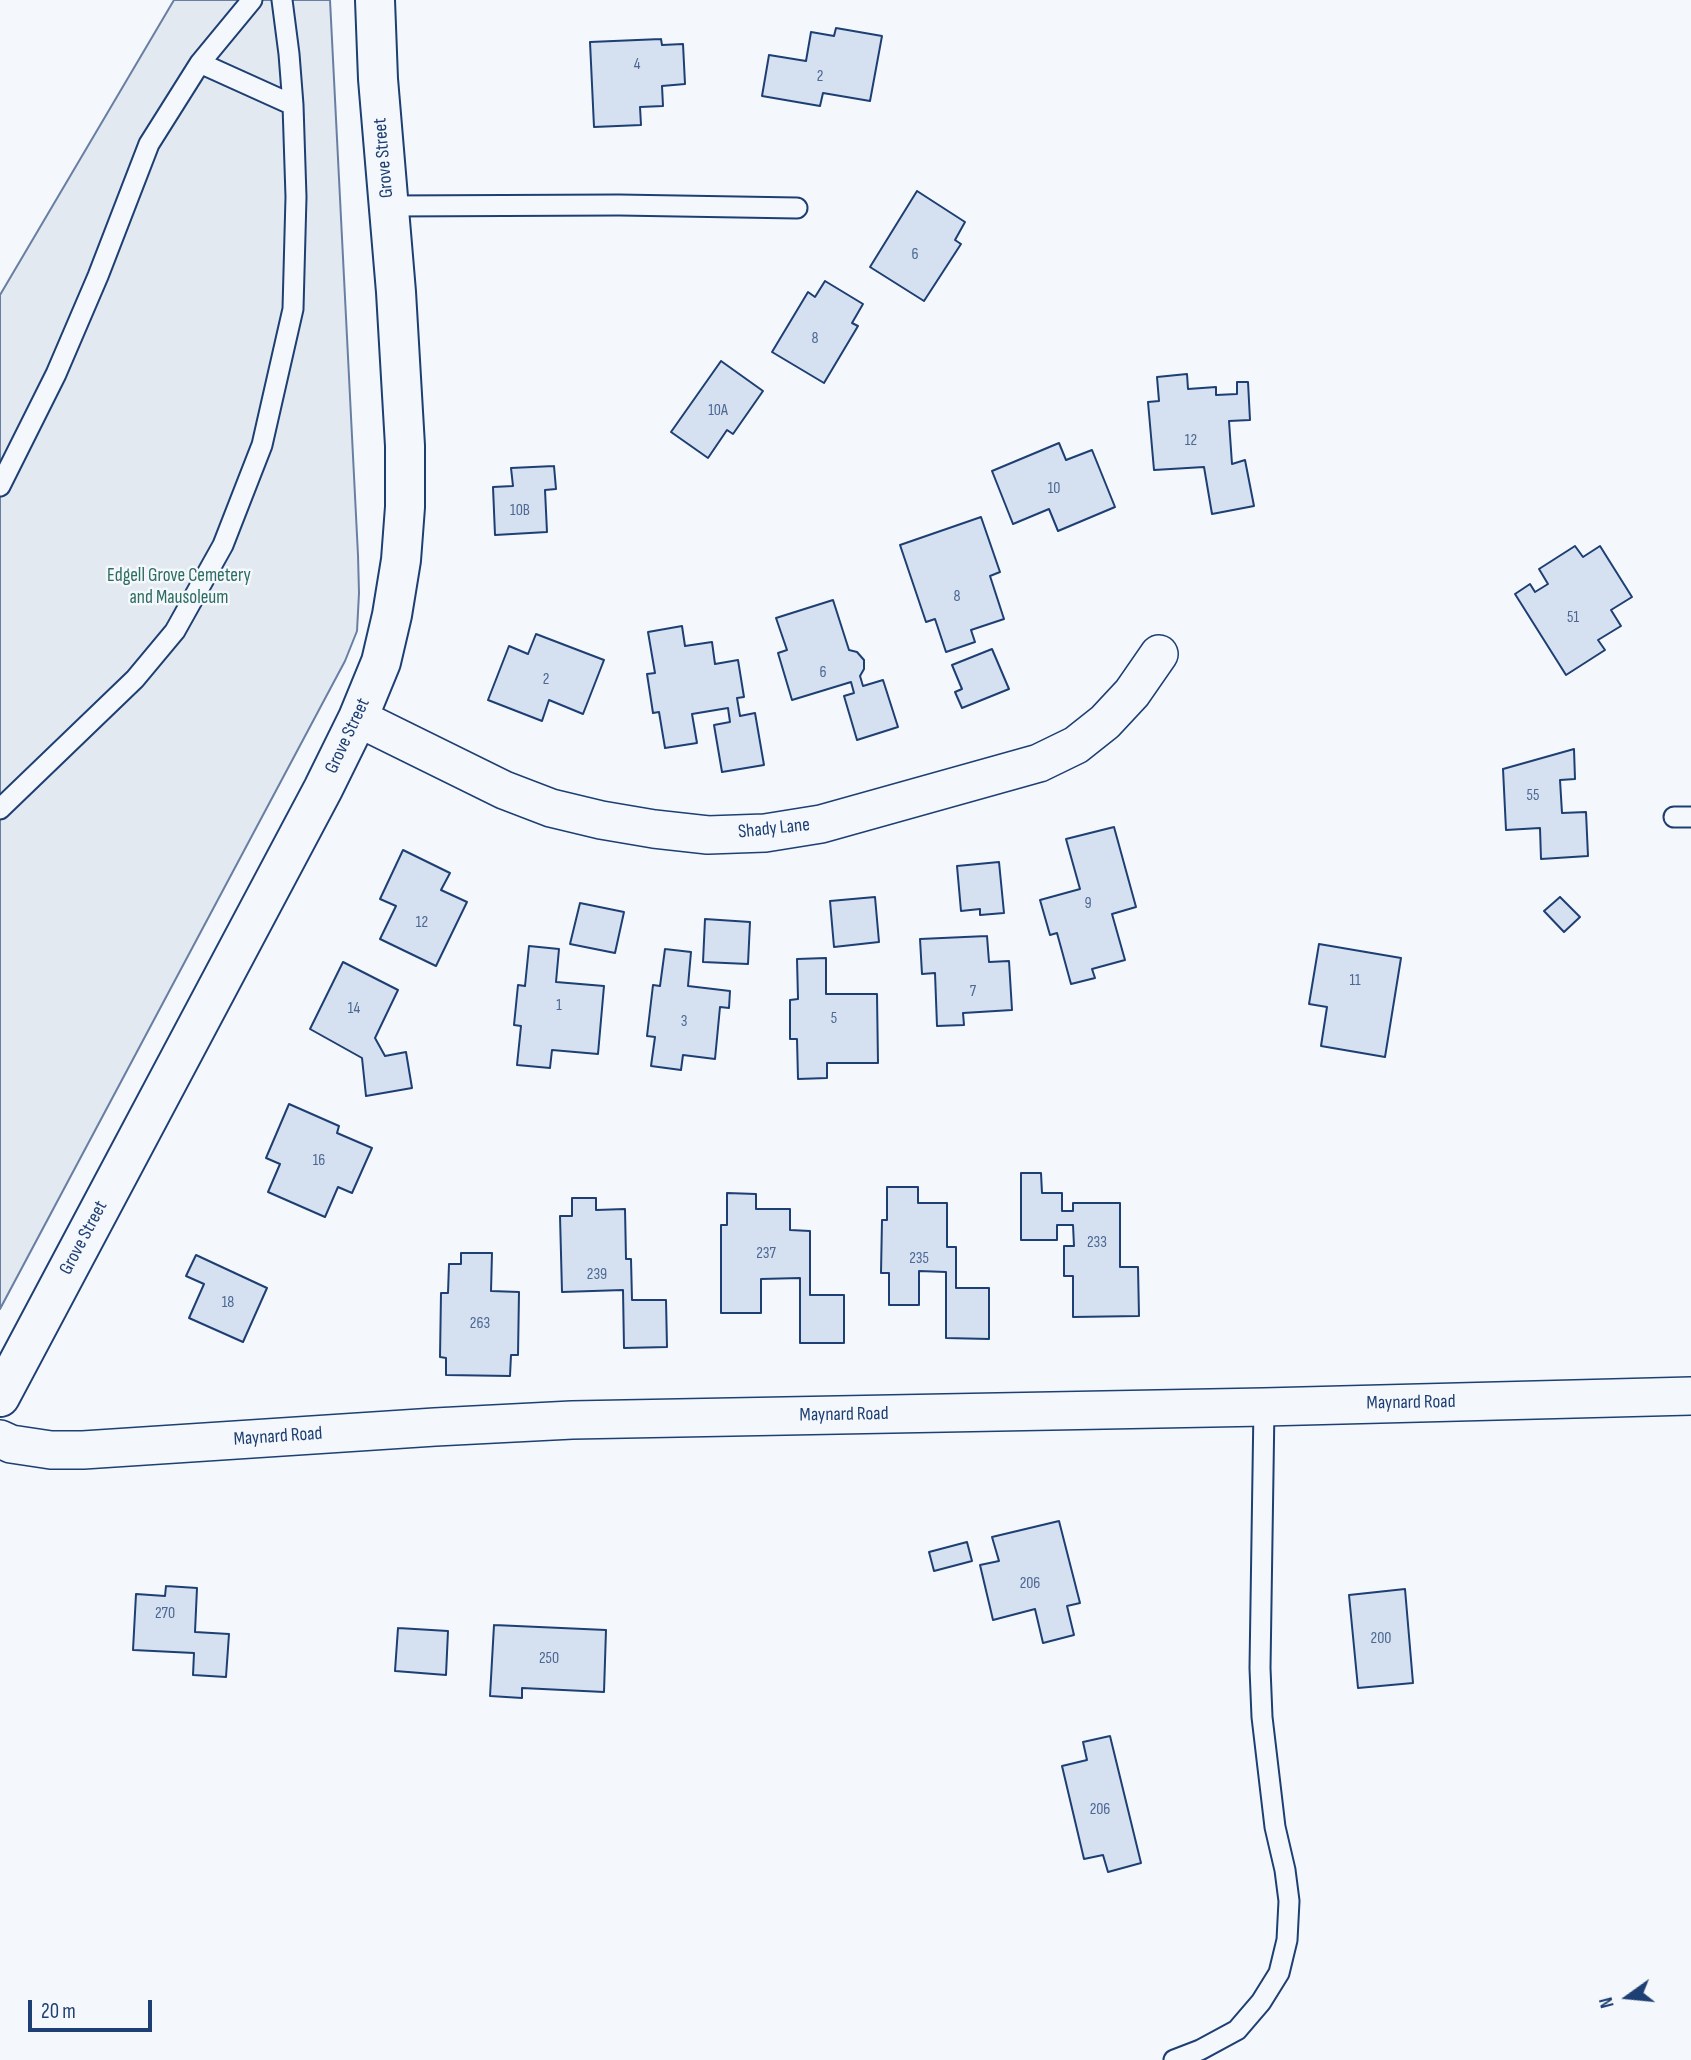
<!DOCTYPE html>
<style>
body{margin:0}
#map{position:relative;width:1691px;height:2060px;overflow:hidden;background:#f4f7fb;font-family:"Sofia Sans Condensed",sans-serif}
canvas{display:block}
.north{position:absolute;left:1593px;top:1962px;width:70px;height:70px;-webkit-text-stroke:5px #f4f7fb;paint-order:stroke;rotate:255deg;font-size:19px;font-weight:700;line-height:28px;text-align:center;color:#1d3f73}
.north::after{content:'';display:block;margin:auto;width:24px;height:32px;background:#1d3f73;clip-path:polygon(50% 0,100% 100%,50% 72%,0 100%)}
.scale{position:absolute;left:28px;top:2000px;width:124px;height:32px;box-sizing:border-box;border:4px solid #1d3f73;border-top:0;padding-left:9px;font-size:21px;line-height:24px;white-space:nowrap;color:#1d3f73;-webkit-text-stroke:5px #f4f7fb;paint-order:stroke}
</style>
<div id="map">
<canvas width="1691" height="2060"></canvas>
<div class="north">N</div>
<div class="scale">20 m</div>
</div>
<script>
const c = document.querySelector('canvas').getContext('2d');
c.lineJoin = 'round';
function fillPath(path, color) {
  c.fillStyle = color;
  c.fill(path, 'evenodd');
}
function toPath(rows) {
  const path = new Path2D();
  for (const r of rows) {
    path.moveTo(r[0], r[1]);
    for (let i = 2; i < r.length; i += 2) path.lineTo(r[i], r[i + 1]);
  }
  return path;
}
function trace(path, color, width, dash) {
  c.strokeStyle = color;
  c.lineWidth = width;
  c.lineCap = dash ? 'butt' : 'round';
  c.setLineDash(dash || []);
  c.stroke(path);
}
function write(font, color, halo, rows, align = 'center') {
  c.font = font + ' "Sofia Sans Condensed",sans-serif';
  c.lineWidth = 5;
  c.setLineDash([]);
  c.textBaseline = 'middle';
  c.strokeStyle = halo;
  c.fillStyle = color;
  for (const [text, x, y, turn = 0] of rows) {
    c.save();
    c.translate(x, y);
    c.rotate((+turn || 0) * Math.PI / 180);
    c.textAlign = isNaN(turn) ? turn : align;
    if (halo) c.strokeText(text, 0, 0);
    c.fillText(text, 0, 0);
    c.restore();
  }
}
const green = toPath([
 [174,0,330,0,358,555,359,593,357,631,345,661,0,1309,0,295,174,0]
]);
const building = toPath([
 [836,28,882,36,870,101,823,93,820,106,762,96,769,55,806,61,811,32,834,36,836,28],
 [661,39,662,45,683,44,685,84,662,86,663,106,640,107,641,125,594,127,590,42,661,39],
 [917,191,965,222,955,240,961,244,924,301,870,267,917,191],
 [825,281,863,304,852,323,858,326,824,383,772,352,808,292,815,297,825,281],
 [721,361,763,391,733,434,727,430,708,458,671,432,721,361],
 [1187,374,1188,389,1216,387,1216,395,1237,394,1237,382,1248,382,1250,420,1229,421,1232,464,1245,460,1254,506,1212,514,1204,467,1154,470,1148,402,1159,401,1157,377,1187,374],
 [1059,443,1066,460,1092,450,1115,507,1058,531,1049,509,1013,524,992,471,1059,443],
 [554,466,556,489,545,490,547,532,495,535,493,487,513,486,511,468,554,466],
 [981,517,1000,572,990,576,1004,619,971,630,975,642,946,652,935,619,926,622,900,545,981,517],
 [1575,546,1583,557,1600,546,1632,597,1611,610,1621,626,1598,640,1605,650,1566,675,1515,594,1530,584,1535,592,1548,584,1539,569,1575,546],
 [833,600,849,650,857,652,864,660,864,669,860,676,863,686,883,680,898,727,857,740,844,696,854,693,851,682,792,700,778,653,787,650,776,618,833,600],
 [682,626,685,646,712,642,715,664,738,660,744,697,737,698,740,716,755,713,764,765,722,772,714,725,730,722,728,708,692,714,697,743,665,748,659,712,653,713,647,674,655,673,648,632,682,626],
 [536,634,604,660,583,714,549,700,542,721,488,700,509,646,528,654,536,634],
 [992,649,1009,689,962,708,955,692,962,689,952,665,992,649],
 [1574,749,1575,779,1560,780,1562,813,1586,812,1588,856,1541,859,1540,828,1506,830,1503,769,1574,749],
 [1114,827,1136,907,1112,914,1125,960,1092,969,1095,978,1071,984,1057,933,1050,935,1040,900,1080,889,1066,839,1114,827],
 [403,850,450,873,441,890,467,902,436,966,380,939,396,906,380,899,403,850],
 [999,862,1004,913,980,915,980,909,961,911,957,866,999,862],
 [875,897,879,942,834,947,830,901,875,897],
 [1560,897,1580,917,1564,932,1544,911,1560,897],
 [580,903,624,912,615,953,570,944,580,903],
 [705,919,750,922,748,964,703,962,705,919],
 [987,936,989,962,1009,961,1012,1010,963,1013,964,1025,937,1026,935,973,922,974,920,939,987,936],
 [1319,944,1401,958,1385,1057,1321,1046,1327,1007,1309,1004,1319,944],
 [529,946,559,949,556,982,604,986,598,1054,552,1050,550,1068,517,1065,521,1026,514,1025,518,985,525,986,529,946],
 [665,949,691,952,688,986,730,991,729,1008,720,1007,715,1059,683,1055,681,1070,651,1066,655,1037,647,1036,653,985,660,986,665,949],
 [826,958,826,994,877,994,878,1063,827,1063,827,1078,798,1079,797,1039,790,1039,790,1000,798,999,797,959,826,958],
 [343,962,398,990,375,1038,385,1056,406,1052,412,1088,366,1096,362,1058,310,1029,343,962],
 [289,1104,339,1126,337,1133,372,1148,352,1193,338,1187,325,1217,268,1192,280,1164,266,1158,289,1104],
 [1021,1173,1041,1173,1042,1193,1062,1193,1062,1211,1073,1211,1073,1203,1120,1203,1120,1267,1138,1267,1139,1316,1073,1317,1073,1276,1064,1276,1064,1246,1074,1246,1073,1225,1057,1225,1057,1240,1021,1240,1021,1173],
 [887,1187,918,1187,918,1203,947,1203,947,1247,956,1247,956,1288,989,1288,989,1339,946,1338,946,1272,919,1271,919,1305,889,1305,889,1273,881,1273,882,1220,887,1220,887,1187],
 [727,1193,756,1194,756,1209,790,1209,790,1230,810,1231,810,1295,844,1295,844,1343,800,1343,800,1278,761,1279,761,1313,721,1313,721,1225,727,1225,727,1193],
 [572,1198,596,1198,596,1210,625,1209,626,1259,631,1259,632,1300,666,1300,667,1347,624,1348,623,1290,562,1292,560,1216,572,1216,572,1198],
 [461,1253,492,1253,491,1291,519,1292,518,1355,511,1355,510,1376,446,1375,446,1358,440,1357,441,1293,448,1293,449,1264,461,1264,461,1253],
 [196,1255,267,1288,243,1342,189,1318,204,1284,186,1276,196,1255],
 [1059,1521,1080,1603,1067,1606,1074,1635,1043,1643,1035,1609,993,1620,980,1565,999,1561,992,1537,1059,1521],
 [967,1542,972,1561,934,1571,929,1552,967,1542],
 [166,1586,197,1588,195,1632,229,1634,226,1677,193,1675,194,1653,133,1650,136,1594,165,1596,166,1586],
 [1405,1589,1413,1683,1358,1688,1349,1595,1405,1589],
 [494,1625,606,1630,604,1692,522,1688,522,1698,490,1696,494,1625],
 [398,1628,448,1631,446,1675,395,1671,398,1628],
 [1110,1736,1141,1863,1108,1872,1103,1855,1084,1859,1062,1766,1087,1760,1083,1742,1110,1736]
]);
const service = toPath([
 [282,0,289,54,293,105],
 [389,206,619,205,797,208],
 [0,486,56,374,98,276,149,144,200,63,252,0],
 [0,809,135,679,175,631,223,545,262,445,293,309,296,197,293,105,200,63],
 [1674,817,1691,817],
 [1174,2060,1200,2050,1237,2030,1261,2002,1279,1973,1287,1940,1289,1901,1285,1870,1275,1827,1262,1717,1260,1668,1264,1407]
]);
const minor = toPath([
 [358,718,504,790,551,808,601,820,654,829,708,835,765,833,821,824,1039,763,1076,745,1105,722,1132,693,1159,654],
 [0,1439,11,1444,51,1450,83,1450,435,1427,572,1420,1264,1407,1691,1396]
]);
const tertiary = toPath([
 [0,1397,323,789,358,718,381,662,392,615,401,560,405,507,405,446,396,292,378,79,375,0]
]);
const numberNames = [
 ["4",637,65],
 ["2",820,77],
 ["6",915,255],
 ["8",815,339],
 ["10A",718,411],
 ["12",1191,441],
 ["10",1054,489],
 ["10B",520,511],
 ["8",957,597],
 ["51",1573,618],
 ["6",823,673],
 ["2",546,680],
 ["55",1533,796],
 ["9",1088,904],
 ["12",422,923],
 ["11",1355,981],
 ["7",973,992],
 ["1",559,1006],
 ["14",354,1009],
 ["5",834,1019],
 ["3",684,1022],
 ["16",319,1161],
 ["233",1097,1243],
 ["237",766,1254],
 ["235",919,1259],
 ["239",597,1275],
 ["18",228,1303],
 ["263",480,1324],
 ["206",1030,1584],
 ["270",165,1614],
 ["200",1381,1639],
 ["250",549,1659],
 ["206",1100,1810]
];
const streetNames = [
 ["Grove Street",384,158,-95],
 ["Grove Street",348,736,-65],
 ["Shady Lane",774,829,-6],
 ["Grove Street",84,1238,-62],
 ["Maynard Road",1411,1403,-1],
 ["Maynard Road",844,1415,-1],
 ["Maynard Road",278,1437,-4]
];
const parkNames = [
 ["Edgell Grove Cemetery",179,576],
 ["and Mausoleum",179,598]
];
fillPath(green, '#e3e9f0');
trace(green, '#687fa3', 2);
fillPath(building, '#d5e0f0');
trace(building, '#1d3f73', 2);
trace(service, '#1d3f73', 23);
trace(minor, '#1d3f73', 40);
trace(tertiary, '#1d3f73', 42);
trace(service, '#f4f7fb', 19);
trace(minor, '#f4f7fb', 37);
trace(tertiary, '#f4f7fb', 38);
write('16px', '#4b6792', null, numberNames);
write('19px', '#1d3f73', '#f4f7fb', streetNames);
write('19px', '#2c6c60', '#f4f7fb', parkNames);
</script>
